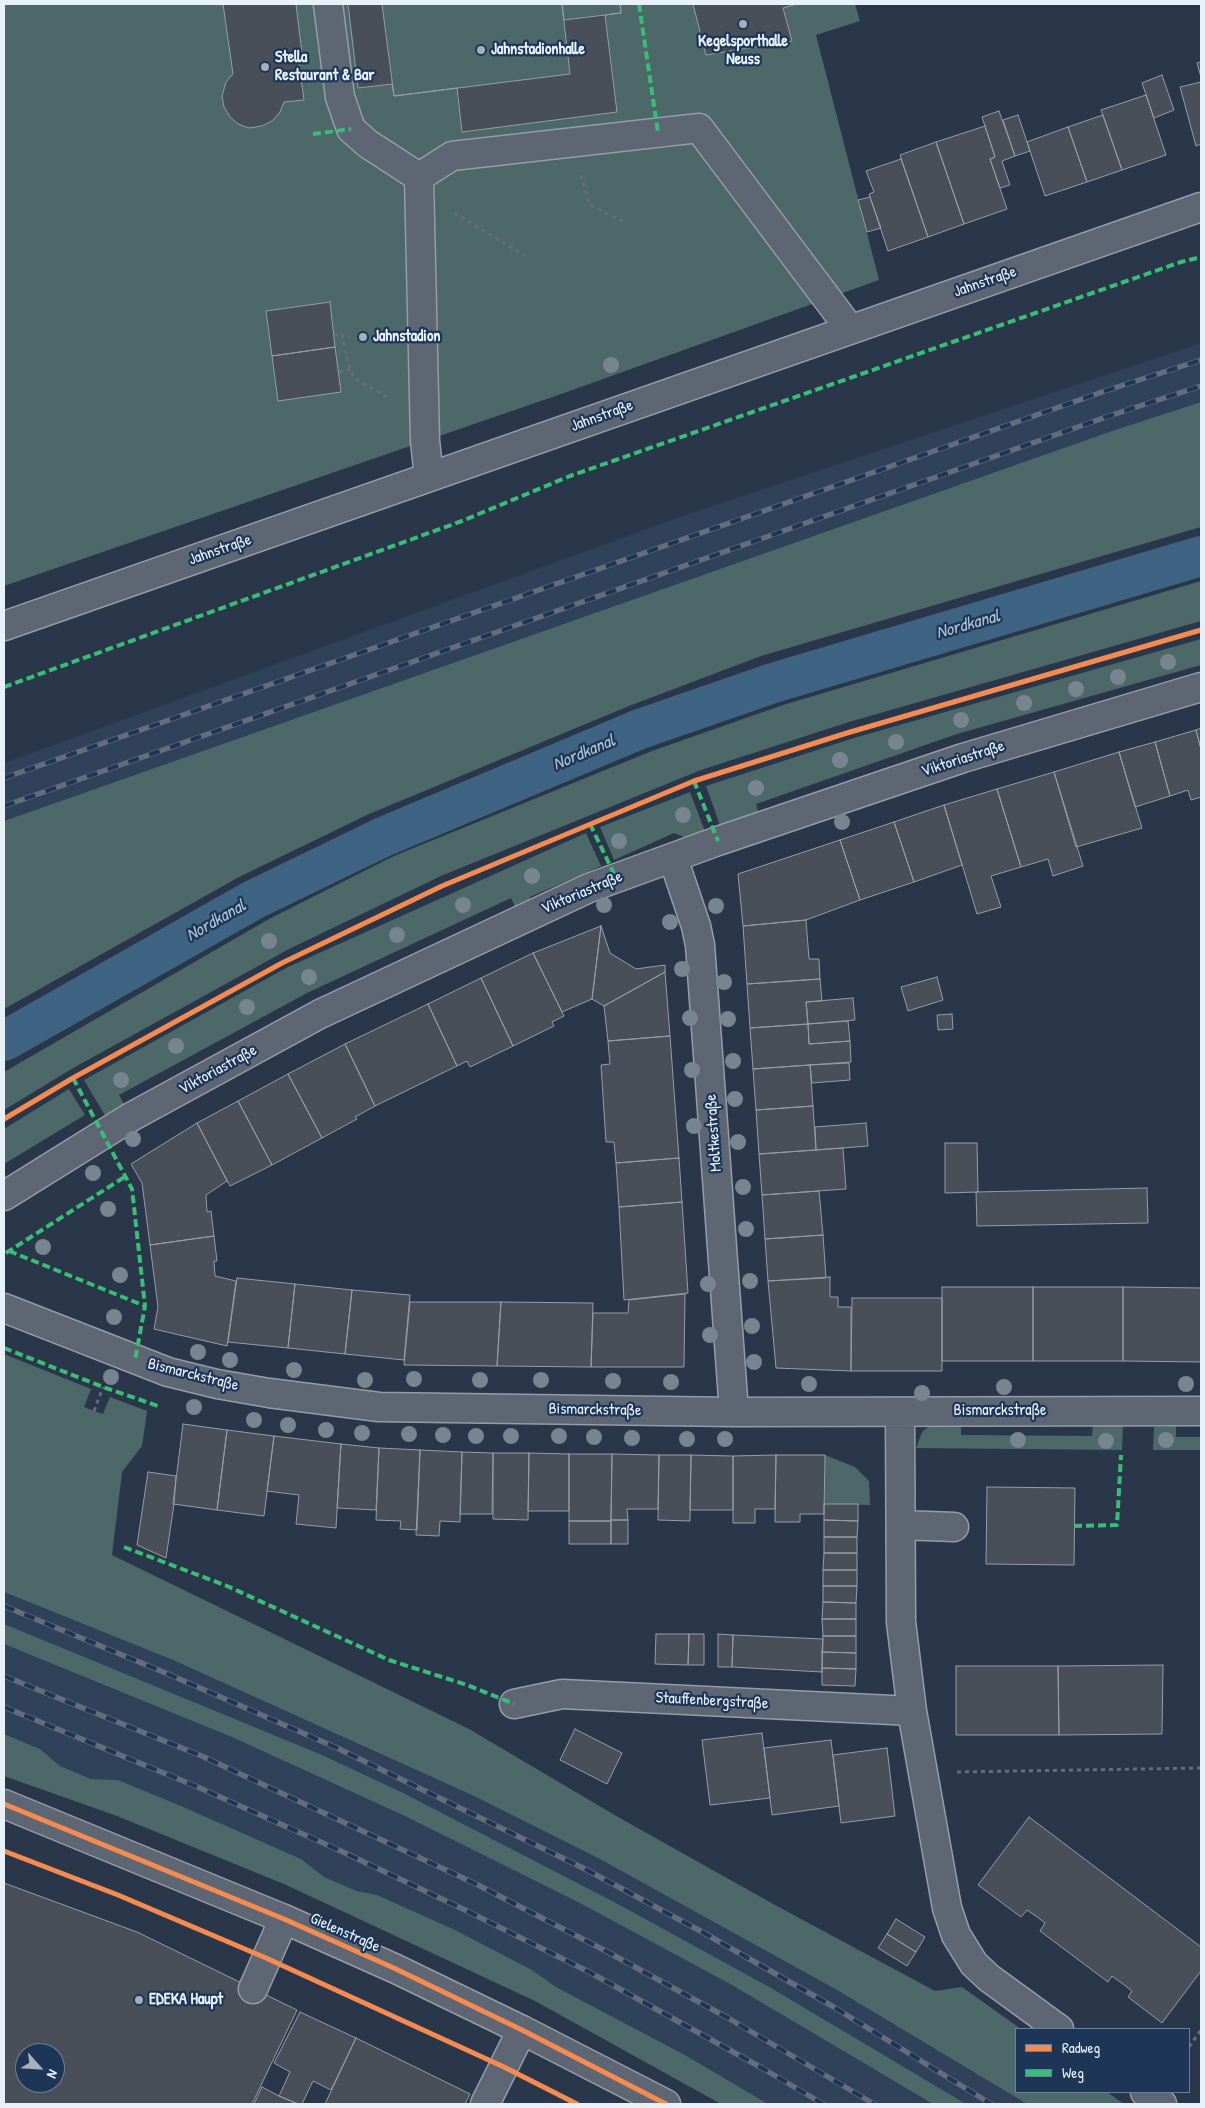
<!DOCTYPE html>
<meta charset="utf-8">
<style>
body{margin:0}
#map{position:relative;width:1205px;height:2108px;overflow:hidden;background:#2a374a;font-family:"Patrick Hand",sans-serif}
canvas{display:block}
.frame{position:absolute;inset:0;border:5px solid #e8f1f8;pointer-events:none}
.legend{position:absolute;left:1015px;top:2028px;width:175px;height:65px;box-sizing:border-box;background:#1d3557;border:1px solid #6e8097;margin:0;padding:6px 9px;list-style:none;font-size:15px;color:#e8f1f8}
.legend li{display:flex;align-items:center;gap:10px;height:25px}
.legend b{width:25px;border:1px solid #6e8097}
.north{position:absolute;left:15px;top:2043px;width:50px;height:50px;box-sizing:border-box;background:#1d3557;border:1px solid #6e8097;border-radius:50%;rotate:116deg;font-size:14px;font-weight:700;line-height:20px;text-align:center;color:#e8f1f8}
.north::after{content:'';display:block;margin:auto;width:18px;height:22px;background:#a6b0bb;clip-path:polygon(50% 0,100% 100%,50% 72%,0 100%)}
</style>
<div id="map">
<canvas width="1205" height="2108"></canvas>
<div class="frame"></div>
<ul class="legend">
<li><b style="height:6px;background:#f68b52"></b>Radweg</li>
<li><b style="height:6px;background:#3abd76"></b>Weg</li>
</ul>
<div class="north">N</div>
</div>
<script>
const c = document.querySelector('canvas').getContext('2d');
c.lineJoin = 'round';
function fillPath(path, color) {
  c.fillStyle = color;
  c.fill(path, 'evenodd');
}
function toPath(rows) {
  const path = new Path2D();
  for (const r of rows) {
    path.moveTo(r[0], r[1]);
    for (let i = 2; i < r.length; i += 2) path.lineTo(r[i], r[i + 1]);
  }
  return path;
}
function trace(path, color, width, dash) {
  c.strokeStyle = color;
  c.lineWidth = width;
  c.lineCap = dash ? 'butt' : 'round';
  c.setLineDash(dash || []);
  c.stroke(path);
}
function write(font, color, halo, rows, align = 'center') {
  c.font = font + ' "Patrick Hand",sans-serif';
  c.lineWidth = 4.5;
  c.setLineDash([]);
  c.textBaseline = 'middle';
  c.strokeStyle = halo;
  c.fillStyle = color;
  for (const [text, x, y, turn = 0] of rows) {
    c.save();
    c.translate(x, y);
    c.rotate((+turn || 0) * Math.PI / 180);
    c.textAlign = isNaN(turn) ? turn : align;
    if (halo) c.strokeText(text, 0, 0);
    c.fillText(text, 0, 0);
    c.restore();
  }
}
const built = toPath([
 [1201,343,1201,402,1112,431,4,821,4,763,688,514],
 [4,1592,173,1660,474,1796,598,1858,837,1990,1027,2104,768,2104,685,2055,556,1987,532,1970,377,1895,357,1891,324,1877,301,1859,118,1780,91,1779,60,1766,40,1749,4,1734]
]);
const green = toPath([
 [4,4,855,4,860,21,816,35,879,280,564,393,4,586],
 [1201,402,1201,527,761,656,629,706,369,814,239,877,4,1009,4,821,1112,431],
 [1201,581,1201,621,849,722,701,770,441,876,289,949,75,1067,4,1110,4,1072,269,919,394,856,652,751,783,705],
 [1201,639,1201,665,957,734,756,804,759,815,721,828,706,786,854,738],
 [690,792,706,834,689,839,674,833,614,860,600,827],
 [586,833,601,866,530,897,528,904,516,909,511,898,307,993,119,1095,125,1106,106,1117,84,1080,288,967],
 [69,1089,85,1115,4,1164,4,1129],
 [4,1354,91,1389,84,1407,94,1411,103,1414,110,1397,147,1411,142,1446,122,1472,112,1555,469,1729,618,1817,775,1905,935,1991,962,1987,1021,2029,1016,2029,1016,2092,1107,2092,1124,2104,1027,2104,837,1990,598,1858,474,1796,173,1660,4,1592],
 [961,1423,961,1435,1092,1436,1093,1424,1123,1425,1122,1450,916,1448,922,1432,931,1425],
 [1176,1426,1176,1437,1201,1437,1201,1450,1153,1450,1154,1427],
 [825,1455,855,1467,869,1481,870,1505,824,1504],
 [4,1624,322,1755,403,1793,616,1903,771,1988,966,2104,933,2104,732,1985,578,1902,405,1816,232,1737,4,1644],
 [4,1734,40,1749,60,1766,91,1779,118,1780,181,1806,301,1859,324,1877,357,1891,377,1895,455,1930,532,1970,556,1987,685,2055,768,2104,721,2104,535,2001,284,1884,117,1816,4,1776]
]);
const canal = toPath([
 [4,1041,253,900,383,837,640,729,773,683,1201,556]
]);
const building = toPath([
 [223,4,296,4,303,62,299,63,304,100,284,102,280,112,272,121,262,126,249,128,238,124,230,117,224,107,222,96,226,82,233,74,223,4],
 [348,4,620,4,621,13,605,15,617,112,462,132,457,88,394,96,392,84,358,88,348,4],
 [382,4,562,4,570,74,394,96,382,4],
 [562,4,620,4,621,13,564,20,562,4],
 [693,4,797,4,783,8,792,41,706,55,693,4],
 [1201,62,1201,77,1197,63,1201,62],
 [1162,75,1174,110,1154,118,1142,83,1162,75],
 [1201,82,1201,144,1196,146,1180,87,1201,82],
 [1146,95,1166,155,1122,170,1101,110,1146,95],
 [999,111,1015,156,1002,161,1010,185,1000,188,990,159,995,157,982,117,999,111],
 [1018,115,1030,151,1015,156,1003,120,1018,115],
 [1103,115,1122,170,1087,182,1068,127,1103,115],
 [985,126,995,157,990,159,1007,209,964,224,936,142,985,126],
 [1068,127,1087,182,1045,196,1027,142,1068,127],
 [936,142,964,224,928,237,900,155,936,142],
 [901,159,928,237,888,251,869,194,874,192,866,171,901,159],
 [870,197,881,228,867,232,858,200,870,197],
 [330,302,335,347,272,356,266,311,330,302],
 [335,347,341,392,278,401,272,356,335,347],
 [1201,728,1201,749,1196,730,1201,728],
 [1196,730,1201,749,1201,797,1191,800,1188,790,1170,796,1155,742,1196,730],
 [1155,742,1170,796,1135,807,1119,752,1155,742],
 [1119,752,1142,828,1076,847,1054,772,1119,752],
 [1054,772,1083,866,1053,876,1048,859,1021,867,997,789,1054,772],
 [997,789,1021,867,991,876,1001,907,977,914,944,805,997,789],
 [944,805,962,865,914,882,894,822,944,805],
 [894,822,914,882,860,900,840,840,894,822],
 [840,840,860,900,806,920,743,926,738,874,840,840],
 [806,920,809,959,819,959,820,979,747,984,743,926,806,920],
 [601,926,592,999,562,1012,533,953,601,926],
 [601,926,610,953,636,969,665,965,665,972,604,1006,592,999,601,926],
 [533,953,564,1016,552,1022,554,1026,513,1046,481,978,533,953],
 [665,972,670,1036,608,1041,604,1006,665,972],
 [937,977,943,1000,908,1011,901,987,937,977],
 [481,978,513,1046,470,1067,467,1061,457,1066,428,1004,481,978],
 [820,979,822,1001,806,1002,808,1024,750,1028,747,984,820,979],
 [853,998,855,1020,808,1024,806,1002,853,998],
 [428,1004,457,1066,375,1106,345,1044,428,1004],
 [952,1014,953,1029,938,1030,937,1015,952,1014],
 [848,1021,850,1041,809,1044,808,1024,848,1021],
 [808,1024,809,1044,850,1041,851,1062,753,1069,750,1028,808,1024],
 [670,1036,679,1158,616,1163,614,1142,606,1142,601,1065,610,1064,608,1041,670,1036],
 [345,1044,375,1106,355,1117,357,1119,322,1138,288,1074,345,1044],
 [849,1063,850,1080,812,1083,810,1065,849,1063],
 [810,1065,813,1106,756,1110,753,1069,810,1065],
 [288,1074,322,1138,272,1165,238,1101,288,1074],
 [238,1101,272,1165,230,1186,197,1123,238,1101],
 [813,1106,816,1150,759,1154,756,1110,813,1106],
 [197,1123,227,1181,206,1195,207,1212,211,1211,214,1236,150,1245,142,1183,131,1164,197,1123],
 [866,1123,868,1146,816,1150,815,1127,866,1123],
 [945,1143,977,1143,978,1192,945,1193,945,1143],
 [843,1148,846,1189,762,1195,759,1154,843,1148],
 [679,1158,682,1202,619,1207,616,1163,679,1158],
 [1147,1188,1148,1223,977,1226,976,1192,1147,1188],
 [819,1191,823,1235,765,1239,762,1195,819,1191],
 [682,1202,688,1293,624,1300,619,1207,682,1202],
 [823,1235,826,1278,768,1281,765,1239,823,1235],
 [214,1236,217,1261,214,1261,215,1276,236,1281,227,1346,154,1329,158,1307,150,1245,214,1236],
 [830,1277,830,1297,838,1297,838,1307,851,1307,851,1371,776,1368,768,1281,830,1277],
 [237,1278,295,1284,288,1348,228,1342,237,1278],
 [295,1284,352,1290,345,1354,288,1348,295,1284],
 [942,1287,1033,1287,1033,1361,942,1361,942,1287],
 [1033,1287,1123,1287,1123,1361,1033,1361,1033,1287],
 [1123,1287,1201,1288,1201,1362,1123,1361,1123,1287],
 [352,1290,410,1295,404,1360,345,1354,352,1290],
 [685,1294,684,1367,591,1367,593,1313,628,1313,629,1300,685,1294],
 [852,1298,942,1298,942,1371,851,1371,852,1298],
 [410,1302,501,1302,497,1366,404,1365,410,1302],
 [501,1302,593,1303,591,1367,497,1366,501,1302],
 [183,1424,227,1430,217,1510,173,1504,183,1424],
 [227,1430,274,1436,264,1516,217,1510,227,1430],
 [274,1436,341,1444,336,1528,296,1524,299,1495,267,1491,274,1436],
 [341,1444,379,1448,376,1510,337,1508,341,1444],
 [379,1448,420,1450,417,1530,400,1529,401,1521,376,1520,379,1448],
 [420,1450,462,1452,460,1522,440,1521,439,1536,416,1535,420,1450],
 [462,1452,493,1453,492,1514,460,1514,462,1452],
 [493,1453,529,1453,528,1520,493,1519,493,1453],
 [529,1453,569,1454,569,1511,528,1511,529,1453],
 [569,1454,612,1454,611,1521,569,1521,569,1454],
 [612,1454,659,1455,658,1509,627,1509,628,1520,611,1520,612,1454],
 [659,1455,691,1455,690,1521,658,1520,659,1455],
 [691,1455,733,1456,733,1510,690,1510,691,1455],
 [776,1455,775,1509,755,1509,755,1523,733,1523,733,1456,776,1455],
 [776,1455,825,1455,824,1514,800,1514,800,1522,775,1522,776,1455],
 [148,1472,176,1476,174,1504,166,1558,137,1545,148,1472],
 [987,1487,1075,1488,1074,1565,986,1564,987,1487],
 [824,1504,858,1504,858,1521,824,1520,824,1504],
 [611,1520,628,1520,628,1544,611,1544,611,1520],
 [824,1520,858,1521,857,1537,824,1537,824,1520],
 [569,1521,611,1521,611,1544,569,1544,569,1521],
 [824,1537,857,1537,857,1553,824,1553,824,1537],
 [824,1553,857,1553,857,1570,823,1570,824,1553],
 [823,1570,857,1570,857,1586,823,1586,823,1570],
 [823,1586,857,1586,856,1603,823,1602,823,1586],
 [823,1602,856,1603,856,1619,822,1619,823,1602],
 [822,1619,856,1619,856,1636,823,1636,822,1619],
 [656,1634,689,1634,688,1665,655,1664,656,1634],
 [689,1634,704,1634,704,1665,688,1665,689,1634],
 [718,1634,733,1635,732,1667,718,1667,718,1634],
 [733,1635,823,1639,822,1672,732,1667,733,1635],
 [823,1636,856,1636,856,1653,822,1652,823,1636],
 [822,1652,856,1653,856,1669,822,1668,822,1652],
 [1163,1665,1162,1734,1059,1735,1058,1666,1163,1665],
 [956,1666,1058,1666,1059,1735,956,1735,956,1666],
 [822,1668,856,1669,855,1686,822,1685,822,1668],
 [575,1729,622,1753,607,1784,560,1760,575,1729],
 [762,1733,770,1798,710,1805,702,1740,762,1733],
 [831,1740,839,1806,772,1815,764,1748,831,1740],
 [887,1748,895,1816,841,1823,833,1755,887,1748],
 [1029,1817,1201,1947,1201,1971,1162,2023,1128,1997,1132,1991,1123,1984,1112,1976,1108,1982,1040,1931,1045,1923,1036,1916,1027,1910,1021,1917,978,1885,1029,1817],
 [4,1883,137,1932,297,2010,252,2104,4,2104,4,1883],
 [25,2053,55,2053,55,2083,25,2083,25,2053],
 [896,1919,925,1937,916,1952,887,1934,896,1919],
 [887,1934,916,1952,907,1966,878,1948,887,1934],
 [300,2012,356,2038,331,2090,313,2081,302,2104,298,2104,279,2096,290,2072,274,2063,300,2012],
 [356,2038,470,2094,465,2104,325,2104,356,2038],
 [262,2087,279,2096,298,2104,254,2104,262,2087]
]);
const path = toPath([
 [581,175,590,205,626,223],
 [454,213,526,256],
 [334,335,342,334,350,370,355,379,391,399],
 [339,372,350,370],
 [94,1411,103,1387],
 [957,1772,1201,1768],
 [4,1851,118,1895,235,1944],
 [298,1972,474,2053],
 [1189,2047,1201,2030],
 [534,2082,577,2104]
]);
const minor = toPath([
 [328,4,340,97,351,129,368,144,419,177],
 [419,177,452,156,699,128,850,329],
 [419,177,425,441,429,477],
 [4,626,1201,207],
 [673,858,696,926,700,945,734,1412],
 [4,1196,131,1117,320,1014,589,888,718,841,963,758,1201,687],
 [4,1308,168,1372,217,1384,269,1393,379,1407,734,1412,1201,1411],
 [900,1412,901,1622,912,1711,947,1908,956,1935,974,1964,989,1978,1059,2029],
 [901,1525,954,1527],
 [514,1704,562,1694,912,1711],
 [253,1989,284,1919],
 [1145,2092,1162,2104],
 [485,2104,522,2030]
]);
const major = toPath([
 [4,1804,284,1919,396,1969,522,2030,666,2104]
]);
const rail = toPath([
 [4,778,1102,392,1201,360],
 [4,806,1109,416,1201,386],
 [4,1606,168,1674,337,1748,587,1870,704,1933,832,2006,991,2104],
 [4,1676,204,1757,478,1885,604,1950,728,2018,874,2104],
 [4,1707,200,1788,343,1852,465,1910,591,1973,762,2068,823,2104]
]);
const quiet = toPath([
 [639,4,658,133],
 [313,134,351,129],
 [4,687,462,521,570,476,1181,262,1201,257],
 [694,781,718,841],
 [590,824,616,878],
 [73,1078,132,1189,145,1306,135,1360],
 [9,1251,145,1306],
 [6,1253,126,1176],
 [4,1348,103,1387,161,1407],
 [1074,1526,1117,1525,1121,1455],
 [124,1547,227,1586,389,1660,467,1685,514,1704]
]);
const cycleway = toPath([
 [4,1119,73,1078,282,963,442,886,694,781,847,733,1201,630],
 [4,1804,284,1919,396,1969,522,2030,666,2104],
 [4,1851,118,1895,266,1958,504,2067,577,2104]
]);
const trees = [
 [611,365],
 [1168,662],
 [1118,677],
 [1076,689],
 [1024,703],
 [961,720],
 [896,742],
 [840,760],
 [756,788],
 [683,815],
 [842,822],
 [619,841],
 [532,876],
 [463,905],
 [604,905],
 [716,906],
 [670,922],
 [397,935],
 [269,941],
 [682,969],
 [309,977],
 [724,982],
 [247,1007],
 [690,1018],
 [728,1019],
 [176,1046],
 [733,1061],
 [692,1070],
 [121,1080],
 [735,1099],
 [694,1126],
 [133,1139],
 [738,1142],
 [93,1173],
 [743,1187],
 [108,1209],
 [746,1229],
 [43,1247],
 [120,1275],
 [750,1281],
 [708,1284],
 [114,1317],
 [752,1326],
 [710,1335],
 [198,1352],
 [230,1360],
 [754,1362],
 [294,1370],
 [111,1377],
 [414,1379],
 [365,1380],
 [480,1380],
 [541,1380],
 [613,1381],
 [671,1382],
 [809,1384],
 [1186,1384],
 [1004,1387],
 [922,1393],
 [194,1407],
 [254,1420],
 [288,1425],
 [326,1430],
 [362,1433],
 [409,1434],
 [443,1435],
 [476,1436],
 [511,1436],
 [559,1436],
 [594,1437],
 [632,1438],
 [687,1439],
 [725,1439],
 [1018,1440],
 [1166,1440],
 [1106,1441]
];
const markers = [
 [743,24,5,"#a6b0bb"],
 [481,50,5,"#a6b0bb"],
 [265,67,5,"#a6b0bb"],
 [363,337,5,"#a6b0bb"],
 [139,2000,5,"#a6b0bb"]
];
const poiNames = [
 ["Kegelsporthalle",743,42,"center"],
 ["Neuss",743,60,"center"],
 ["Jahnstadionhalle",491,50],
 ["Stella",275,58],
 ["Restaurant & Bar",275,76],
 ["Jahnstadion",373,337],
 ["EDEKA Haupt",149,2000]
];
const streetNames = [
 ["Jahnstraße",985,282,-19],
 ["Jahnstraße",602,416,-20],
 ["Jahnstraße",220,550,-19],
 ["Viktoriastraße",963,759,-18],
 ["Viktoriastraße",582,893,-23],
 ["Viktoriastraße",218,1070,-29],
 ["Moltkestraße",714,1133,-94],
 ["Bismarckstraße",193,1375,14],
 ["Bismarckstraße",595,1410,1],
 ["Bismarckstraße",1000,1411],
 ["Stauffenbergstraße",712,1701,3],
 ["Gielenstraße",345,1933,24]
];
const waterNames = [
 ["Nordkanal",968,625,-16],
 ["Nordkanal",584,753,-23],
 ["Nordkanal",216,921,-30]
];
fillPath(built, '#30415a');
fillPath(green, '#4d6869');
trace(canal, '#3f6383', 40);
fillPath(building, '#494f59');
trace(building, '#959da7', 1);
trace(minor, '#959da7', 31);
trace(major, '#959da7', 31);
trace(path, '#656d78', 3, [4, 4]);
trace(minor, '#5d6672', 28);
trace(major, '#5d6672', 28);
trace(rail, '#656d78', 5.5);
trace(rail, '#1d3557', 4, [11]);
trace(quiet, '#3abd76', 4, [8, 4]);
trace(cycleway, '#f68b52', 5);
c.fillStyle = '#76858f';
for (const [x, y] of trees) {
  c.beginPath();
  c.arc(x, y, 8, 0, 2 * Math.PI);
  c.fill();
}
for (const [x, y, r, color] of markers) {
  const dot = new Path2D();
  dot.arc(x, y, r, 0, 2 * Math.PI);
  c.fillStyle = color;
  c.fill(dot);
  trace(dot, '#1d3557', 2);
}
write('bold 16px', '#e8f1f8', '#1d3557', poiNames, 'left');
write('16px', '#e8f1f8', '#1d3557', streetNames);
write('italic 18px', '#aec1d1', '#1d3557', waterNames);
</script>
